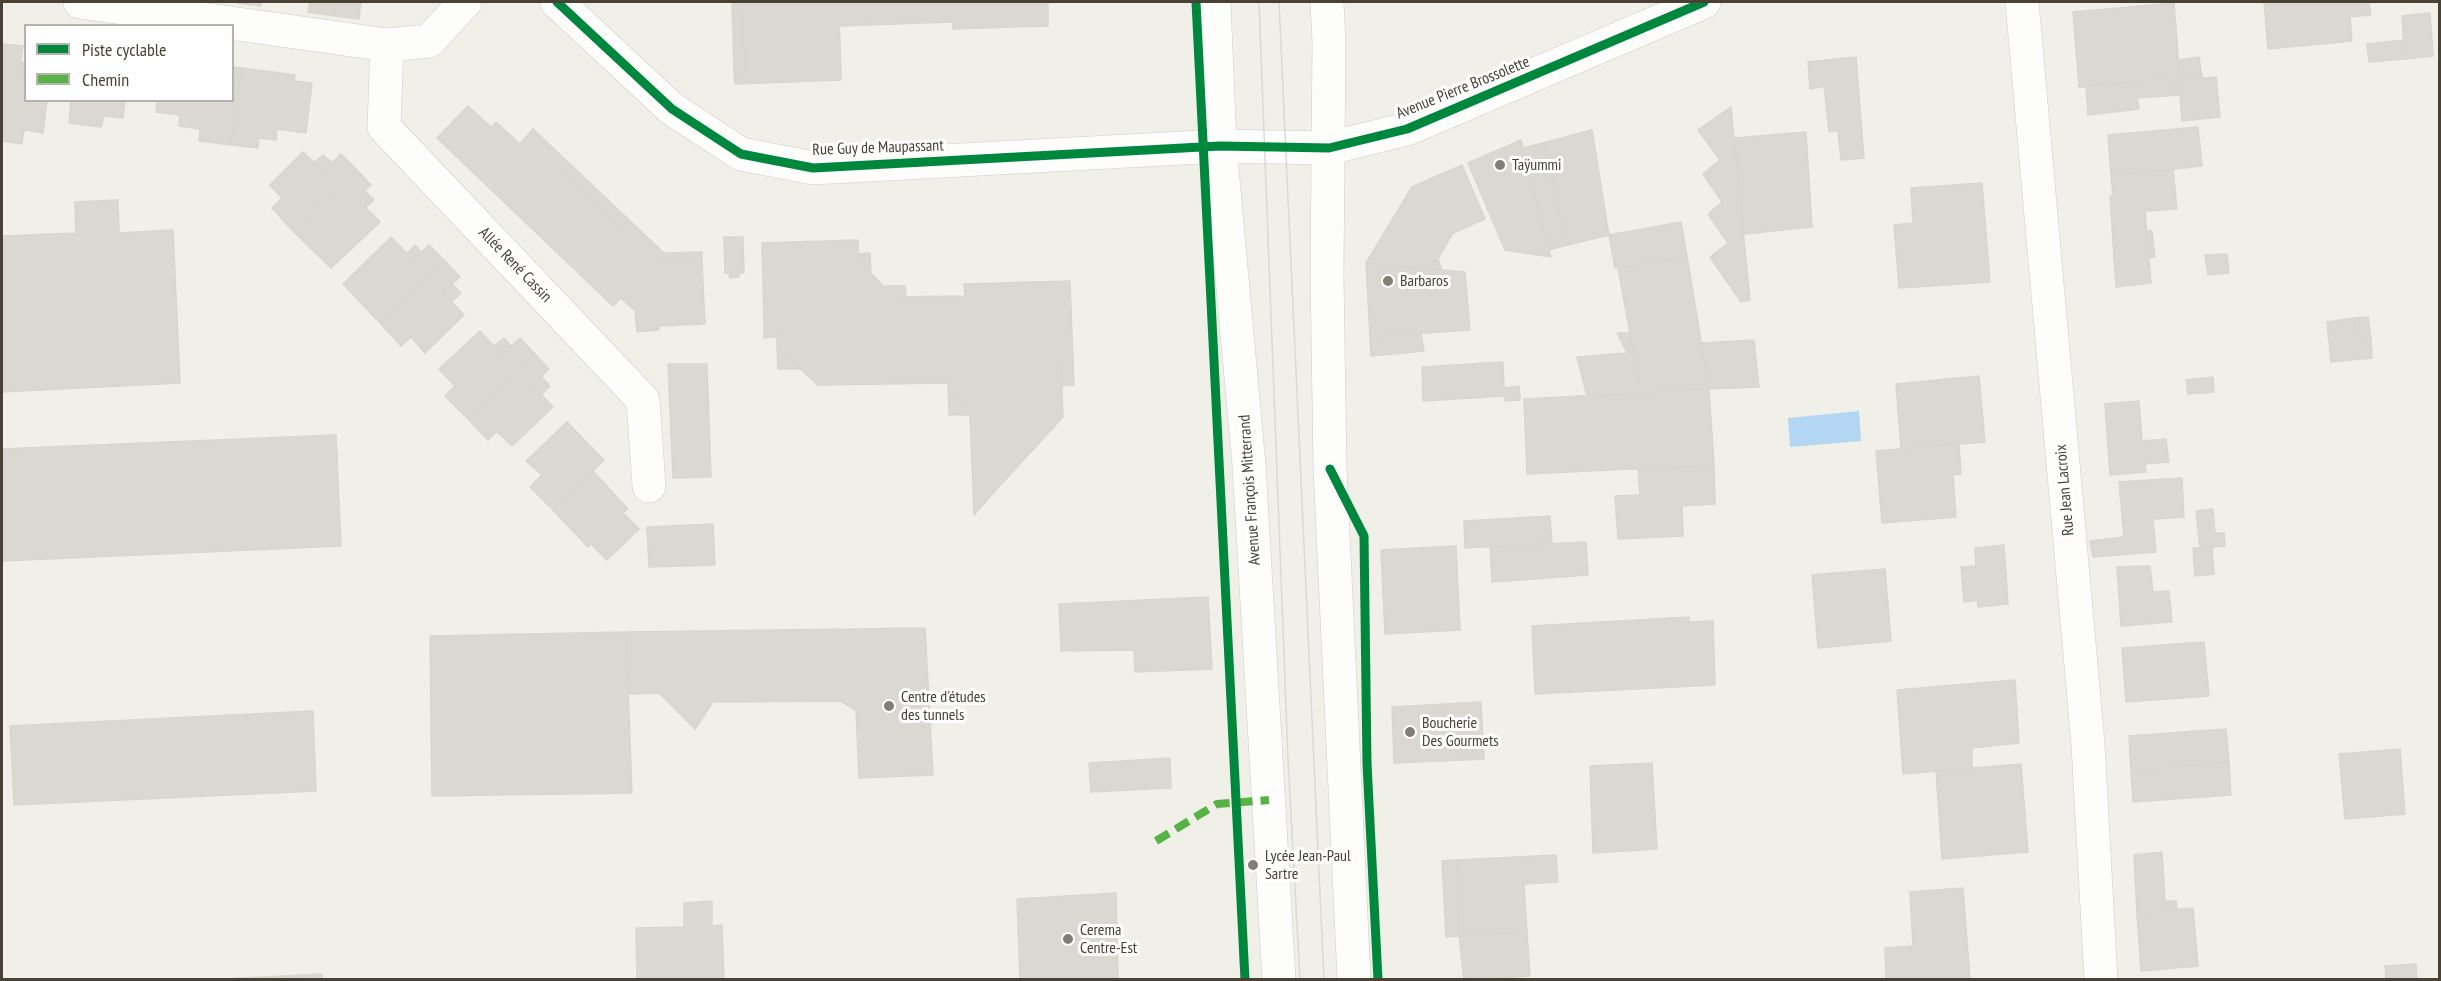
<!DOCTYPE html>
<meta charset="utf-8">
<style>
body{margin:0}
#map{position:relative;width:2441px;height:981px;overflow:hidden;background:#f0efe8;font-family:"PT Sans Narrow",sans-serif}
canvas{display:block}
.frame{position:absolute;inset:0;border:3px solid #484134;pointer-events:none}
.legend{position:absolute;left:24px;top:24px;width:210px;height:78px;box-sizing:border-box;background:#fff;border:2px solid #b6b3ae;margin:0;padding:8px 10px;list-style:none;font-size:18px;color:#484134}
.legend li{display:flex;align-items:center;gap:12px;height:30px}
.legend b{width:30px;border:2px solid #b6b3ae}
</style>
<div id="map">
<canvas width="2441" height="981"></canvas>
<div class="frame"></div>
<ul class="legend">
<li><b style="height:8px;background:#00873e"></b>Piste cyclable</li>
<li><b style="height:8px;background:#57b346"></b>Chemin</li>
</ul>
</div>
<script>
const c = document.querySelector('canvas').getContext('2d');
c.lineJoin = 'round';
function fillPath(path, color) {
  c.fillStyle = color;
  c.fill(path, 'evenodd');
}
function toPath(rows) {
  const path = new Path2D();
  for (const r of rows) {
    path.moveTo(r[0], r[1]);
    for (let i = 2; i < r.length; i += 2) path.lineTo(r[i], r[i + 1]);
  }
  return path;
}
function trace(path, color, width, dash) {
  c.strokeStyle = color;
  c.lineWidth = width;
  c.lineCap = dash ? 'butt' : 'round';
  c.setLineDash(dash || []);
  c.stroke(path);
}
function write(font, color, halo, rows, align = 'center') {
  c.font = font + ' "PT Sans Narrow",sans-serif';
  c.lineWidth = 6;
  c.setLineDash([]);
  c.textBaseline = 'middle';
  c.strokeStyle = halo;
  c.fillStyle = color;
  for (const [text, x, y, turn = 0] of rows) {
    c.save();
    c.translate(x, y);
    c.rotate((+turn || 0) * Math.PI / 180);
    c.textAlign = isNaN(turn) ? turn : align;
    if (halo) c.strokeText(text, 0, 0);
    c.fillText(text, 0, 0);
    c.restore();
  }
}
const water = toPath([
 [1859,411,1861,441,1790,447,1788,418]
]);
const building = toPath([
 [237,2,262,2,261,6,237,3,237,2],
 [310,2,336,2,335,16,308,12,310,2],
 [336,2,361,2,359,19,335,16,336,2],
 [732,2,742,2,745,72,734,73,732,2],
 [742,2,1055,2,1048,2,1048,26,953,29,953,22,866,25,865,14,843,14,843,26,830,26,830,42,840,42,841,80,735,84,734,73,745,72,742,2],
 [2264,2,2369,2,2371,15,2350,17,2352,41,2268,49,2264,2],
 [2174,3,2180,81,2168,82,2167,78,2079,87,2073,12,2174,3],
 [2430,13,2433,56,2405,59,2402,16,2430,13],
 [843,14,865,14,866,25,843,26,843,14],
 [830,26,839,26,840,42,830,42,830,26],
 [2404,40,2405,59,2369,62,2367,44,2404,40],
 [2,44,23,46,19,73,26,74,26,100,47,100,43,133,24,130,22,144,2,141,2,44],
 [1856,57,1864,158,1841,160,1838,131,1829,132,1824,86,1810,89,1808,62,1856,57],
 [2199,57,2202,78,2180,81,2178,60,2199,57],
 [21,62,26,63,26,74,19,73,21,62],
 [232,67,242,68,231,145,199,141,200,129,179,126,180,115,156,112,157,100,232,100,232,67],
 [242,68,295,75,294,81,312,83,306,133,277,129,276,140,259,138,258,148,231,145,242,68],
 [2216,77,2220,117,2182,121,2180,95,2137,98,2139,109,2088,115,2086,86,2167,78,2168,82,2216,77],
 [71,100,125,100,123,118,104,116,101,127,69,123,71,100],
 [468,106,491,127,496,122,520,144,526,137,659,263,702,262,705,324,659,326,659,330,637,332,635,311,621,298,613,306,437,138,468,106],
 [1731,107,1750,300,1741,302,1710,257,1728,243,1708,214,1722,202,1703,174,1720,160,1698,130,1731,107],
 [2198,127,2202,166,2111,176,2108,135,2198,127],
 [533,129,664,253,702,252,702,262,659,263,526,137,533,129],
 [1592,130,1609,235,1568,245,1543,143,1592,130],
 [1806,132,1812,227,1744,234,1735,138,1806,132],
 [1521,140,1549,250,1551,257,1505,250,1468,163,1521,140],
 [1543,143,1568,245,1549,250,1523,148,1543,143],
 [303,152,323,171,341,154,356,169,293,231,272,208,282,198,270,185,303,152],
 [323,155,331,162,323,171,314,163,323,155],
 [1462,165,1485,219,1453,233,1438,259,1442,270,1366,263,1412,187,1462,165],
 [356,169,371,185,357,199,380,222,331,268,293,231,356,169],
 [2173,169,2177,209,2145,211,2151,283,2116,287,2110,196,2113,196,2111,176,2173,169],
 [1982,183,1990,282,1899,288,1894,225,1913,223,1911,188,1982,183],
 [365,191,374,200,366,207,357,199,365,191],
 [118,200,119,233,173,230,180,383,2,392,2,236,76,233,75,202,118,200],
 [1681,222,1687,256,1615,268,1609,235,1681,222],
 [2146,231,2152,231,2155,257,2148,258,2146,231],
 [391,237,413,260,429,245,445,261,380,323,343,284,391,237],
 [724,237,743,237,744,273,739,273,739,277,730,278,729,273,725,273,724,237],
 [858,240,859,261,894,297,965,296,964,284,1070,281,1073,362,1061,362,1063,417,996,490,973,490,970,415,948,383,818,385,777,348,777,322,764,322,762,243,858,240],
 [415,245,421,252,413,260,407,253,415,245],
 [870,253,871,274,859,261,858,254,870,253],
 [2227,254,2229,273,2208,275,2205,255,2227,254],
 [1687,256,1709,389,1641,393,1618,268,1687,256],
 [445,261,460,277,443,292,464,315,425,353,411,337,401,346,380,323,445,261],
 [1366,263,1465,272,1470,330,1370,337,1366,263],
 [452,284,461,293,452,301,443,292,452,284],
 [883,286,905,286,906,297,894,297,883,286],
 [2368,317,2371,339,2357,341,2354,318,2368,317],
 [2354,318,2357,341,2371,339,2372,358,2331,362,2327,322,2354,318],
 [764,322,777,322,777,337,764,338,764,322],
 [480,331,502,355,520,338,534,353,467,418,445,396,455,386,439,369,480,331],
 [1617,333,1630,333,1641,393,1587,396,1577,357,1627,353,1617,333],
 [1421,334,1424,351,1371,356,1370,337,1421,334],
 [504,338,511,346,502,355,494,346,504,338],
 [1754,340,1759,387,1709,389,1701,343,1754,340],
 [777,348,799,369,778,369,777,348],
 [534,353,549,369,532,385,553,407,512,446,497,431,488,440,467,418,534,353],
 [1061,362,1073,362,1074,385,1062,386,1061,362],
 [1503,362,1504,388,1519,386,1520,400,1505,401,1504,396,1423,401,1422,367,1503,362],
 [668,364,707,364,711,477,673,478,668,364],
 [541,376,550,386,541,395,532,385,541,376],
 [1979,376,1985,442,1901,449,1896,384,1979,376],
 [2213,377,2214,392,2188,394,2186,380,2213,377],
 [948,383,970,415,949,415,948,383],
 [1709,389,1714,465,1527,474,1524,399,1709,389],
 [2139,401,2142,441,2166,439,2169,462,2145,464,2146,472,2110,475,2105,404,2139,401],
 [567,422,604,460,553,510,530,487,542,475,526,461,567,422],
 [336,435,341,546,2,561,2,449,336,435],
 [1959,444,1961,474,1953,475,1956,517,1882,523,1876,451,1959,444],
 [1714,465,1715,504,1682,506,1683,536,1618,539,1615,496,1640,495,1638,469,1714,465],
 [593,471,628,509,623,513,639,529,607,560,591,544,588,547,553,510,593,471],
 [2182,478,2184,517,2153,519,2156,552,2093,557,2090,541,2124,537,2119,482,2182,478],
 [973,490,996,490,974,515,973,490],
 [2213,509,2215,533,2224,533,2225,546,2200,548,2196,511,2213,509],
 [1550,516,1552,543,1465,548,1464,521,1550,516],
 [713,524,715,565,649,567,647,527,713,524],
 [1586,542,1588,575,1492,582,1490,547,1586,542],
 [2004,545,2008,604,1978,607,1977,600,1964,602,1961,567,1976,566,1975,548,2004,545],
 [1456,546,1460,630,1385,634,1381,550,1456,546],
 [2212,547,2214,574,2195,576,2193,548,2212,547],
 [2150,566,2153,592,2169,591,2172,622,2121,626,2117,567,2150,566],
 [1885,569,1891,641,1818,648,1812,575,1885,569],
 [1208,597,1212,669,1135,672,1134,650,1061,651,1059,604,1208,597],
 [1689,617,1689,622,1713,621,1715,685,1535,694,1532,626,1689,617],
 [925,628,933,775,859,778,856,710,840,701,713,702,695,729,659,693,630,694,626,632,925,628],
 [626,632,632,793,432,796,430,636,626,632],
 [2204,642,2209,696,2126,702,2122,648,2204,642],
 [2015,680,2019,743,1972,748,1972,768,1903,774,1897,690,2015,680],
 [1481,702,1484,759,1394,763,1392,707,1481,702],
 [313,711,316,791,14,805,10,726,313,711],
 [2226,729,2229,762,2131,771,2129,736,2226,729],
 [2400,749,2405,814,2345,819,2339,754,2400,749],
 [1170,758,1171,788,1091,792,1089,763,1170,758],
 [2229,762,2231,795,2133,802,2131,771,2229,762],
 [1652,763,1657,849,1593,853,1590,766,1652,763],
 [2021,764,2028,852,1942,859,1936,771,2021,764],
 [2162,852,2165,901,2176,901,2177,910,2137,914,2134,855,2162,852],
 [1556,855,1558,882,1524,884,1527,932,1459,936,1457,860,1556,855],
 [1457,860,1459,936,1446,937,1442,861,1457,860],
 [1963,888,1970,980,1886,980,1885,948,1913,946,1910,892,1963,888],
 [1116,893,1118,980,1020,980,1017,899,1116,893],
 [712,901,712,926,722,925,724,980,637,980,636,928,684,927,684,903,712,901],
 [2193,908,2198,966,2141,971,2137,914,2193,908],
 [1527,932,1530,976,1464,980,1459,936,1527,932],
 [2416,964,2417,980,2386,980,2385,966,2416,964],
 [322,974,322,980,206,980,322,974]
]);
const minor = toPath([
 [80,2,387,45,429,41,465,2],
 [557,2,672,109,741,154,813,168,1220,146,1329,148,1407,129,1704,2],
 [1214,2,1220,146,1249,465,1279,980],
 [1327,2,1329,42,1327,275,1330,469,1354,980],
 [2022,2,2088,744,2101,980],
 [387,45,384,127,643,400,649,486]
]);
const tram = toPath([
 [1259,2,1288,759,1300,980],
 [1279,2,1324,980]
]);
const quiet = toPath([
 [1156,841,1217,804,1269,800]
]);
const cycleway = toPath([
 [557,2,672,109,741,154,813,168,1220,146,1329,148,1407,129,1704,2],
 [1196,2,1245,980],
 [1330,469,1364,536,1367,764,1378,980]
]);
const markers = [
 [1500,165,6,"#837e73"],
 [1388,281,6,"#837e73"],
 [889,706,6,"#837e73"],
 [1410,732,6,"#837e73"],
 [1253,865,6,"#837e73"],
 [1068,939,6,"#837e73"]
];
const streetNames = [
 ["Avenue Pierre Brossolette",1463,88,-22],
 ["Rue Guy de Maupassant",878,148,-2],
 ["Allée René Cassin",515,265,46],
 ["Avenue François Mitterrand",1250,490,-94],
 ["Rue Jean Lacroix",2065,490,-95]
];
const poiNames = [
 ["Taÿummi",1512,165],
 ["Barbaros",1400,281],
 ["Centre d'études",901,697],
 ["des tunnels",901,715],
 ["Boucherie",1422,723],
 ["Des Gourmets",1422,741],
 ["Lycée Jean-Paul",1265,856],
 ["Sartre",1265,874],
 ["Cerema",1080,930],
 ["Centre-Est",1080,948]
];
fillPath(water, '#b3d6f4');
fillPath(building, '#dad8d1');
trace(building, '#d9d6ce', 1.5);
trace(minor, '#cecdc6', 34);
trace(minor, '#fdfdfc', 33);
trace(tram, '#d9d9d8', 1.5);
trace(quiet, '#57b346', 8, [15, 8]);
trace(cycleway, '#00873e', 9);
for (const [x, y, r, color] of markers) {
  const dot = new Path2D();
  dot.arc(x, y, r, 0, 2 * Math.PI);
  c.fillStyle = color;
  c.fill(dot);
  trace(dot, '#fff', 2);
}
write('16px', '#484134', '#fff', streetNames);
write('16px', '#484134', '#fff', poiNames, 'left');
</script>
